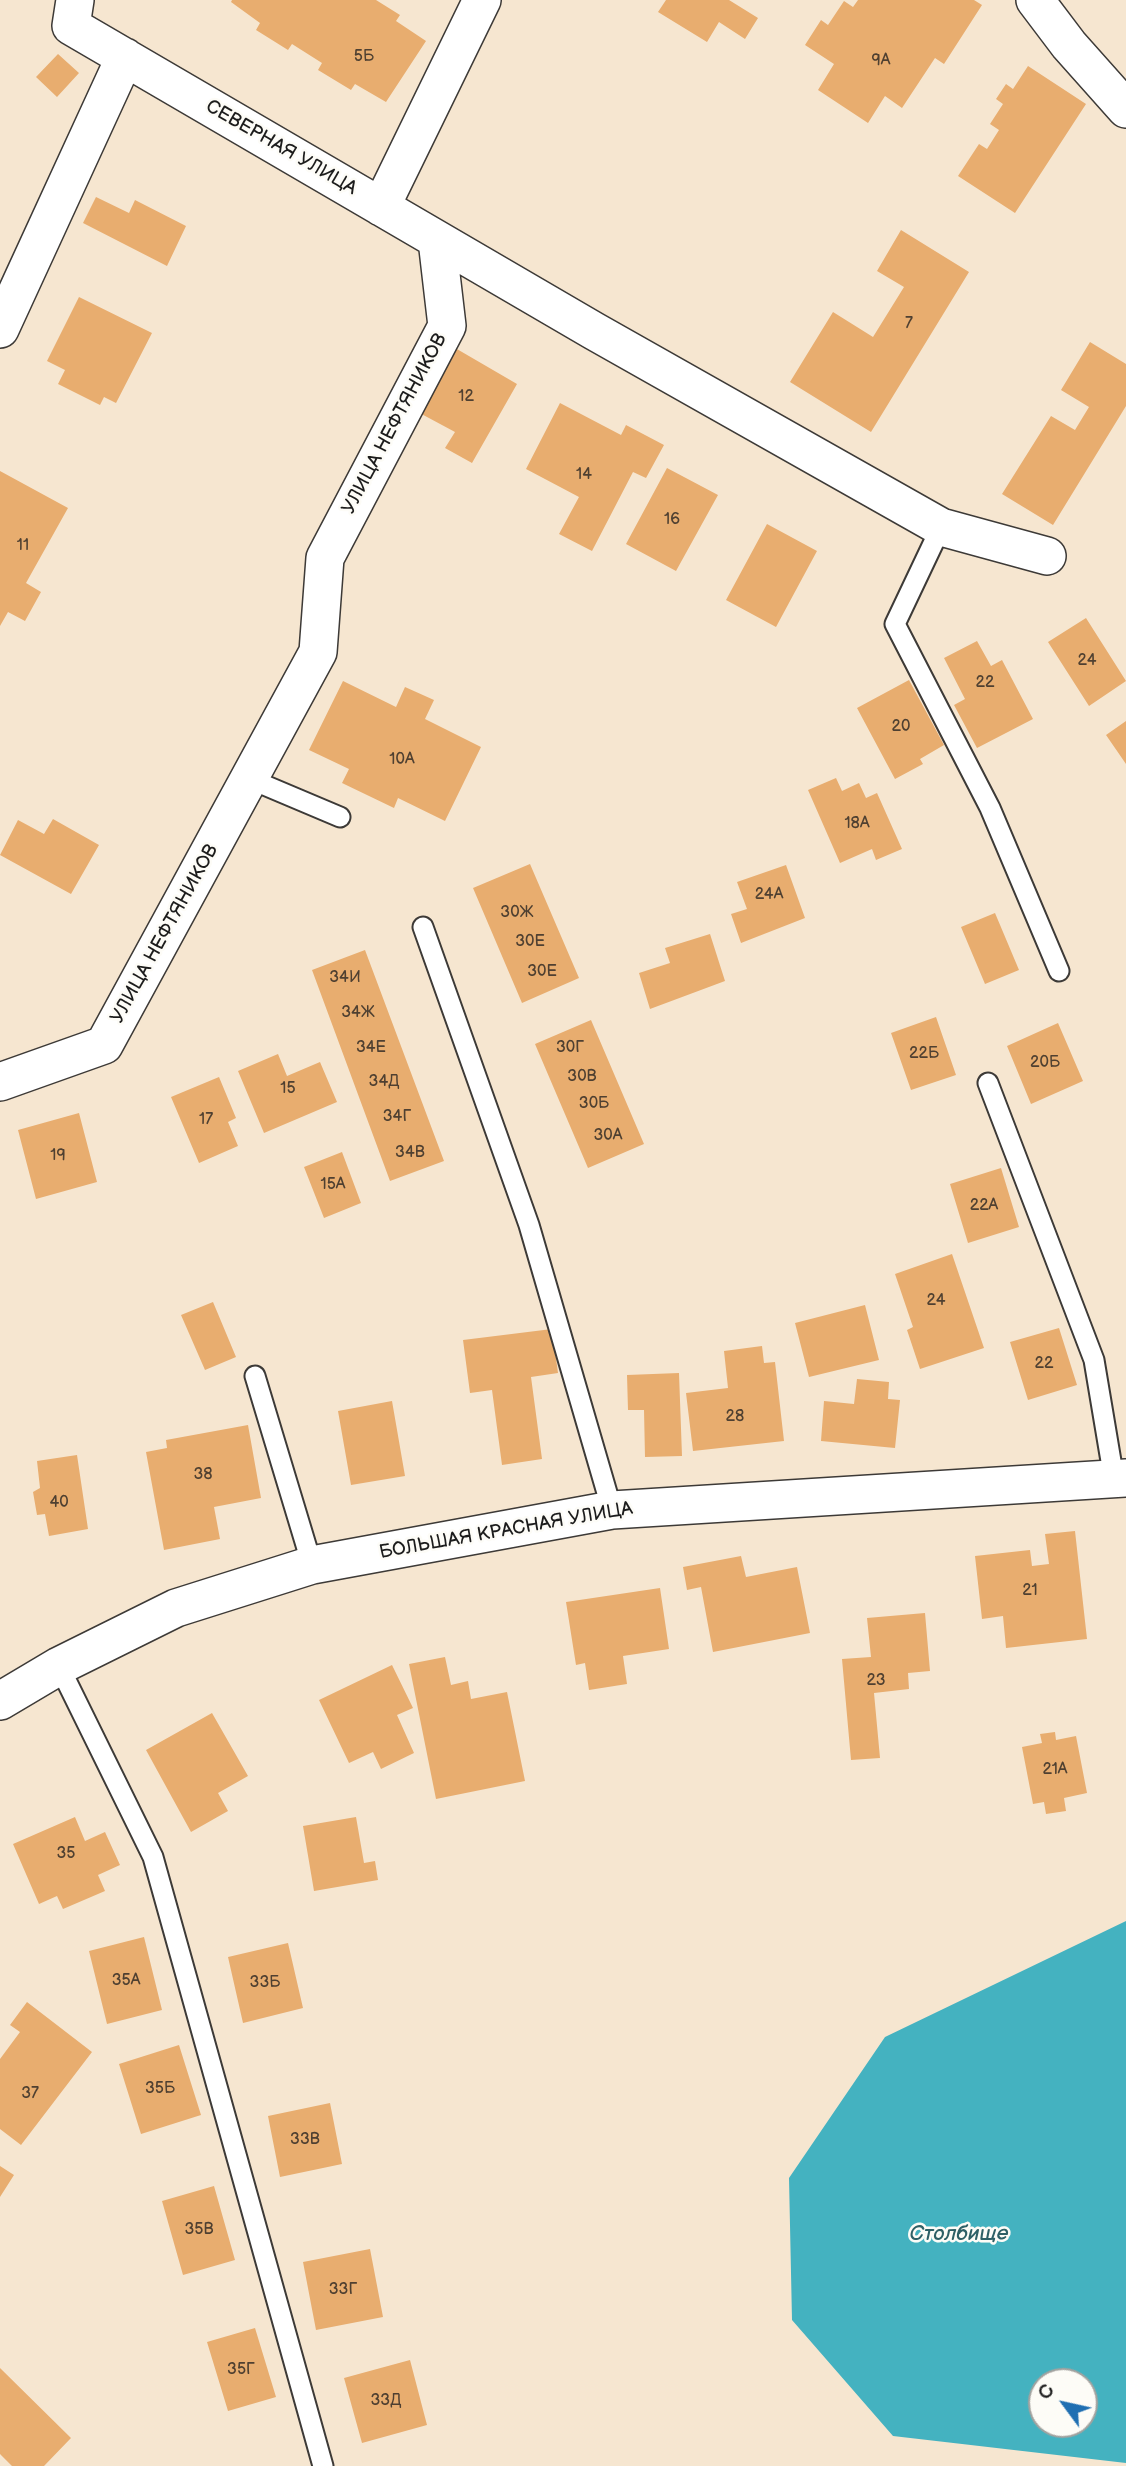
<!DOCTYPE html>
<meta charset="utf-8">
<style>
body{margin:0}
#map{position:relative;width:1126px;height:2466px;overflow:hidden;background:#f6e6d0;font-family:"Balsamiq Sans",sans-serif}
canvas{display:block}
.north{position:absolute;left:1028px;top:2368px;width:70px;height:70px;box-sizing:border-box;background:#fdfcf7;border:2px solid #a3a29f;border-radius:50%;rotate:303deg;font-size:19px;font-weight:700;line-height:28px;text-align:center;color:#1c1c1c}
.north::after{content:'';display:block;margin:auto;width:24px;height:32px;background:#1f6fb2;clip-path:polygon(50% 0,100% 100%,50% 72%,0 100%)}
</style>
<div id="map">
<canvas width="1126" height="2466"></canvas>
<div class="north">С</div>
</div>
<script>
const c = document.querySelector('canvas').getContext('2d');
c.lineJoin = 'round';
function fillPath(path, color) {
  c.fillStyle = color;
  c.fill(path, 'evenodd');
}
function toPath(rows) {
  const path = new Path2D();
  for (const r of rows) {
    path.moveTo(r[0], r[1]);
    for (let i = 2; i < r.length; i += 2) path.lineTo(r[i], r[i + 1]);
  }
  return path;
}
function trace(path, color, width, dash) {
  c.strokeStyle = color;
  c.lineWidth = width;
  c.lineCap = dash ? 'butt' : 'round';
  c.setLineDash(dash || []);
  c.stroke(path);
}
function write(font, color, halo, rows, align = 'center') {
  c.font = font + ' "Balsamiq Sans",sans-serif';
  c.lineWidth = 5;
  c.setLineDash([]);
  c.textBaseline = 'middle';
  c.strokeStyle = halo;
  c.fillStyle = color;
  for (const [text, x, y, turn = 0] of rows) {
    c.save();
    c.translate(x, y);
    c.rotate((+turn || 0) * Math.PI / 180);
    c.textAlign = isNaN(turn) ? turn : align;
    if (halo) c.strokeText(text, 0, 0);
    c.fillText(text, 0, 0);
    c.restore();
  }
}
const water = toPath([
 [1126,1921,1126,2463,893,2436,792,2320,789,2178,885,2037],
 [1042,2382,1084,2382,1084,2424,1042,2424]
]);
const building = toPath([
 [232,0,376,0,400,15,396,21,426,41,386,102,355,84,351,90,318,70,322,63,292,44,288,50,256,30,260,23,231,2],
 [666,0,729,0,758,18,745,39,719,22,707,42,658,12],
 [858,0,974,0,982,5,944,64,935,58,902,108,885,96,868,123,818,90,834,64,805,45,821,20,828,25,844,1,853,7],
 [58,54,79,73,57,97,36,77],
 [1028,66,1086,104,1015,213,958,176,979,144,987,149,999,130,990,124,1003,104,996,99,1006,84,1013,89],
 [96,197,129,213,135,200,186,226,167,266,83,223],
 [901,230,969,272,871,432,790,382,833,312,873,337,904,287,877,271],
 [79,297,152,333,116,403,104,397,100,405,58,384,65,370,47,361],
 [1090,342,1126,364,1126,406,1053,525,1002,494,1051,416,1075,430,1089,407,1061,390],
 [450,345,517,384,472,463,445,448,455,432,414,410],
 [560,403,621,435,626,425,664,445,646,478,633,472,592,551,559,534,579,497,526,469],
 [667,468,718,495,676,571,626,544],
 [0,471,68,508,26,583,41,592,25,621,8,612,0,626],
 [767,524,817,551,776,627,726,600],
 [1086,618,1126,681,1089,706,1048,642],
 [977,641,991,666,1002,660,1033,719,977,748,954,705,965,699,944,658],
 [909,680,944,745,920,759,923,764,895,779,857,708],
 [343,681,396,707,405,687,434,700,425,719,481,747,445,821,398,798,394,808,342,783,349,769,309,750],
 [1126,721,1126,764,1106,735],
 [836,778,842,791,859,783,866,798,877,793,902,849,876,860,872,849,840,863,808,790],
 [53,819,99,845,71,894,0,855,18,820,44,834],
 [530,864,579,978,522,1003,473,888],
 [786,865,805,918,741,943,731,914,747,909,737,882],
 [995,913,1019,970,985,984,961,927],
 [710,934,725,981,650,1009,639,973,670,963,665,948],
 [365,950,444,1161,390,1181,312,970],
 [936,1017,956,1075,911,1090,891,1033],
 [591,1020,644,1144,588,1168,535,1044],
 [1058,1023,1083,1081,1031,1104,1007,1046],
 [278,1054,287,1076,320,1062,337,1102,264,1133,238,1071],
 [219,1077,236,1118,228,1122,238,1146,199,1163,171,1097],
 [79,1113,97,1182,36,1199,18,1130],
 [342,1152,361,1203,324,1218,304,1167],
 [1001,1168,1019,1227,968,1243,950,1184],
 [952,1254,984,1348,920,1369,907,1330,913,1327,895,1274],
 [213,1302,236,1357,205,1370,181,1315],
 [865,1305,879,1360,809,1377,795,1323],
 [1059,1328,1077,1385,1028,1400,1010,1342],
 [552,1329,558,1373,531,1377,542,1459,502,1465,492,1390,470,1393,463,1340],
 [762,1346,764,1363,775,1362,784,1441,693,1451,686,1393,728,1388,724,1351],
 [679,1373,682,1456,645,1457,644,1410,628,1410,627,1375],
 [857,1379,889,1382,888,1399,900,1400,895,1448,821,1441,824,1401,854,1404],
 [392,1401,405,1476,351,1485,338,1411],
 [248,1425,261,1498,214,1507,220,1539,164,1550,146,1452,167,1448,166,1440],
 [77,1455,88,1529,49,1536,45,1514,37,1515,33,1492,40,1488,37,1461],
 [1075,1531,1087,1639,1006,1648,1003,1616,982,1619,975,1556,1030,1550,1032,1566,1049,1564,1045,1534],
 [741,1556,746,1577,797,1567,810,1633,713,1652,701,1587,687,1590,683,1567],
 [660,1588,669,1649,623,1656,627,1684,589,1690,585,1663,576,1665,566,1602],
 [925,1613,930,1671,908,1673,909,1689,874,1693,880,1758,851,1760,842,1659,871,1657,867,1618],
 [445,1657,451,1685,468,1681,471,1699,507,1692,525,1781,436,1799,409,1664],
 [392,1665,413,1708,397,1715,414,1753,381,1769,373,1752,349,1763,319,1700],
 [212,1713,248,1776,218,1793,228,1811,191,1832,146,1750],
 [1055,1732,1056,1740,1076,1736,1087,1793,1064,1798,1066,1811,1046,1814,1044,1802,1033,1804,1022,1747,1042,1743,1040,1734],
 [75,1817,85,1841,105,1832,120,1865,98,1875,105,1891,63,1909,57,1896,39,1904,13,1844],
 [356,1817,364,1863,375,1861,378,1880,314,1891,303,1826],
 [144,1937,162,2010,107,2024,89,1951],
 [288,1943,303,2008,243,2023,228,1957],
 [27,2002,92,2052,21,2145,0,2129,0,2059,20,2032,10,2025],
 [179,2045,201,2115,141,2134,119,2064],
 [330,2103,342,2164,280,2177,268,2116],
 [0,2166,14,2175,0,2197],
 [214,2186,235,2260,183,2275,162,2201],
 [370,2249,383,2317,316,2330,303,2262],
 [255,2328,276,2397,228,2411,207,2342],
 [410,2360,427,2425,362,2443,344,2378],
 [0,2368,71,2438,44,2466,12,2466,0,2454]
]);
const lane = toPath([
 [941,527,895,624,990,808,1059,971],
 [250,779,340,817],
 [423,927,529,1225,612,1510],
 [988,1083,1094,1360,1114,1479],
 [255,1376,312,1565],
 [59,1666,153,1857,323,2466]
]);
const street = toPath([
 [75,0,71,26,594,331,941,527,1047,556],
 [1035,0,1069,45,1126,109],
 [381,207,482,0],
 [0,329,125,57],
 [0,1082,104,1045,318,652,325,558,447,326,437,240],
 [0,1701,59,1666,176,1608,312,1565,612,1510,1126,1478]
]);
const numberNames = [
 ["5Б",364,57],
 ["9А",881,61],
 ["7",909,324],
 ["12",466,397],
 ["14",584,475],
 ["16",672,520],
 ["11",23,546],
 ["24",1087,661],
 ["22",985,683],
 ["20",901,727],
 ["10А",402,760],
 ["18А",857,824],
 ["24А",769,895],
 ["30Ж",517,913],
 ["30Е",530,942],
 ["30Е",542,972],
 ["34И",345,978],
 ["34Ж",358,1013],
 ["34Е",371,1048],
 ["30Г",570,1048],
 ["22Б",924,1054],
 ["20Б",1045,1063],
 ["30В",582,1077],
 ["34Д",384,1082],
 ["15",288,1089],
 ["30Б",594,1104],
 ["34Г",397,1117],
 ["17",206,1120],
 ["30А",608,1136],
 ["34В",410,1153],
 ["19",58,1156],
 ["15А",333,1185],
 ["22А",984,1206],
 ["24",936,1301],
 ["22",1044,1364],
 ["28",735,1417],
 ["38",203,1475],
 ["40",59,1503],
 ["21",1030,1591],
 ["23",876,1681],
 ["21А",1055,1770],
 ["35",66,1854],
 ["35А",126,1981],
 ["33Б",265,1983],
 ["35Б",160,2089],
 ["37",30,2094],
 ["33В",305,2140],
 ["35В",199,2230],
 ["33Г",343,2290],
 ["35Г",241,2370],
 ["33Д",386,2401]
];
const streetNames = [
 ["СЕВЕРНАЯ УЛИЦА",281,148,30],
 ["УЛИЦА НЕФТЯНИКОВ",395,424,-62],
 ["УЛИЦА НЕФТЯНИКОВ",165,934,-61],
 ["БОЛЬШАЯ КРАСНАЯ УЛИЦА",506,1531,-10]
];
const waterNames = [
 ["Столбище",959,2235]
];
fillPath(water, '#44b2c0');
fillPath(building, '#e8ad6f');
trace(lane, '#3d3a37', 23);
trace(street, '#3d3a37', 40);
trace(lane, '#fff', 19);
trace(street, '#fff', 37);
write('16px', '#4f4031', null, numberNames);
write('19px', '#1c1c1c', '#fdfcf7', streetNames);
write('italic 21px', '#2e6066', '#fdfcf7', waterNames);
</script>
